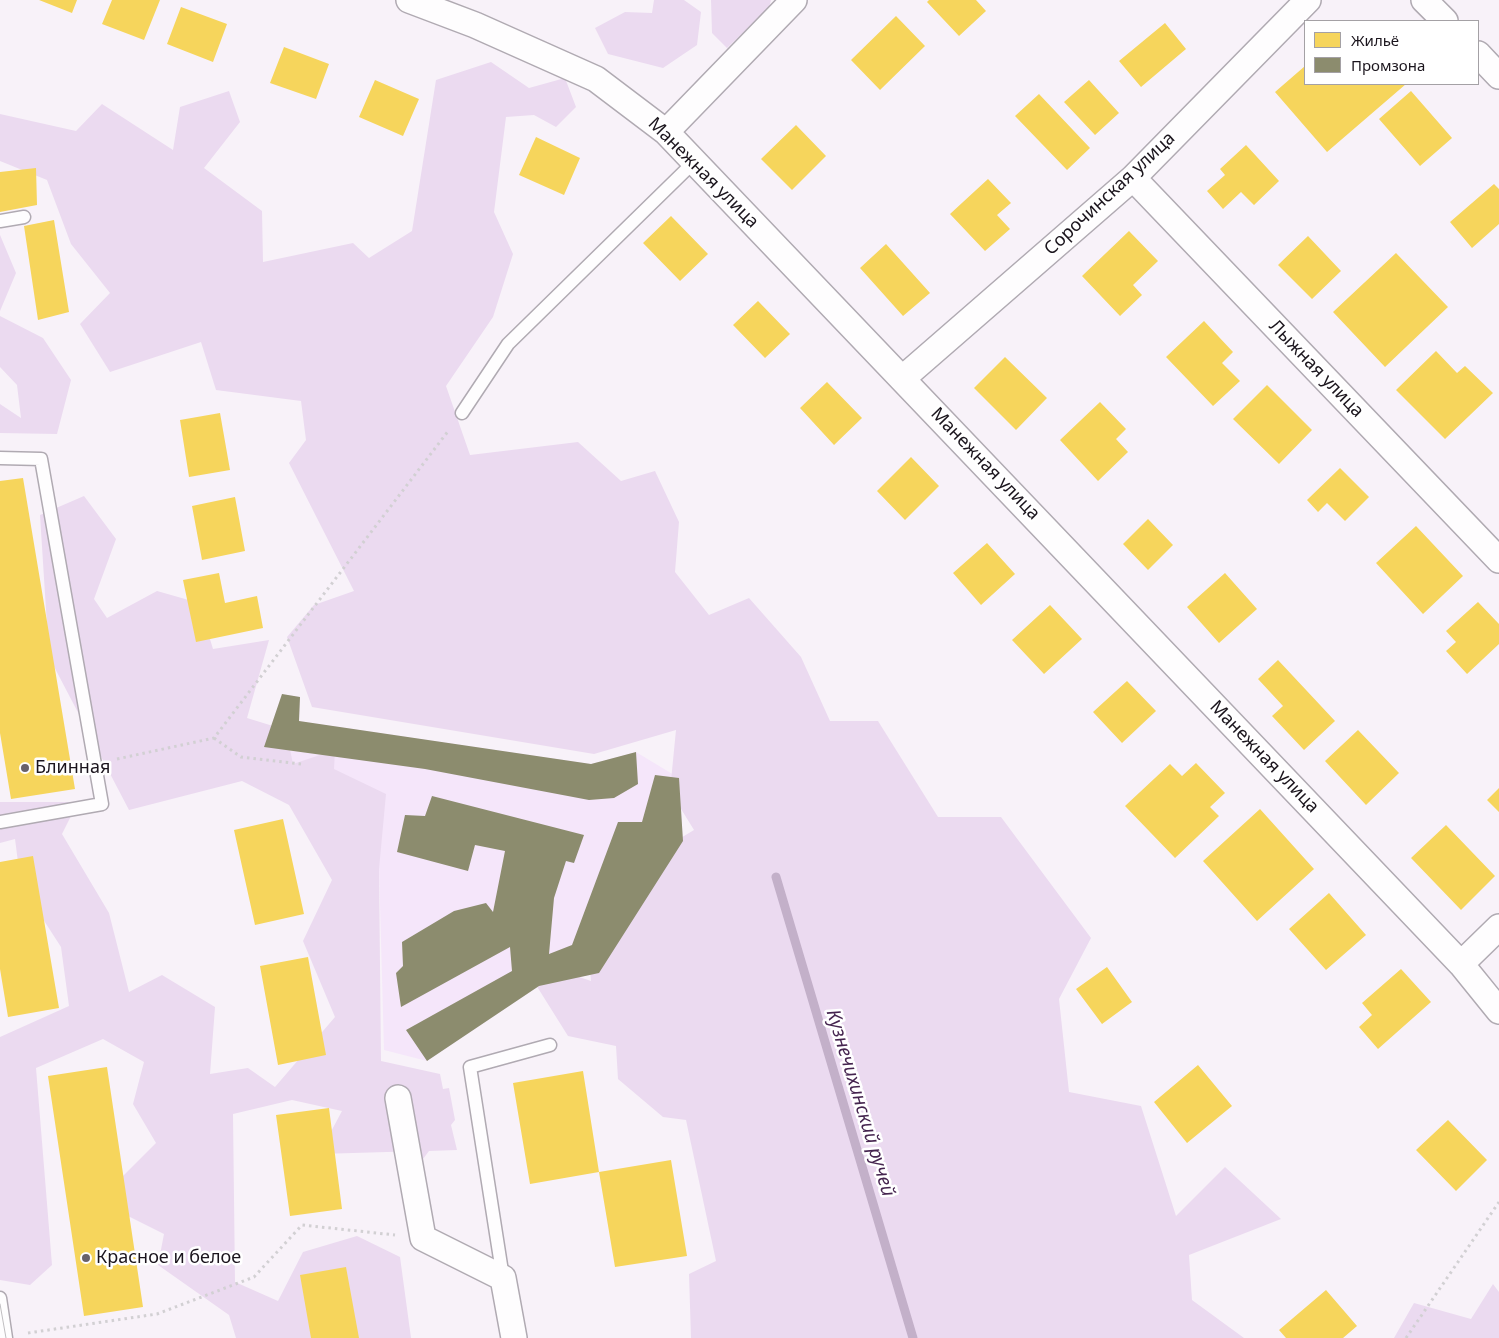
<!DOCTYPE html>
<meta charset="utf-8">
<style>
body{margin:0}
#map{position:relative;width:1499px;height:1338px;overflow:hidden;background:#f8f2f9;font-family:"Noto Sans",sans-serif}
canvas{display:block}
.legend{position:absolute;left:1304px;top:20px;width:175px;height:65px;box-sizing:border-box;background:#fff;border:1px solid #a4a1a5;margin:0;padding:6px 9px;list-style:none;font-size:15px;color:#1b151d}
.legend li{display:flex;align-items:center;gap:10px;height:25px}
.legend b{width:25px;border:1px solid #a4a1a5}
</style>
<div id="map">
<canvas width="1499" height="1338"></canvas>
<ul class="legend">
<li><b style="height:14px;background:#f6d55c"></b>Жильё</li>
<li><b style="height:14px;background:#8c8c6e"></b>Промзона</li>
</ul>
</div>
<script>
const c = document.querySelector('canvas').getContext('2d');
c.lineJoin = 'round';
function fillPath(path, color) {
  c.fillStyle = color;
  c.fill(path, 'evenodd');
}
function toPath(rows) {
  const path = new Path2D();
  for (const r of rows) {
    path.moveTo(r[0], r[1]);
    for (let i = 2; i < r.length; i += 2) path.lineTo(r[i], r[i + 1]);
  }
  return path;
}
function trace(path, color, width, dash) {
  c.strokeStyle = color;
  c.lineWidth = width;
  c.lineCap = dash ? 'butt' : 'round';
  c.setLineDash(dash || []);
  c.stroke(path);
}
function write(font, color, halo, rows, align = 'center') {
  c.font = font + ' "Noto Sans",sans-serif';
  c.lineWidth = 5;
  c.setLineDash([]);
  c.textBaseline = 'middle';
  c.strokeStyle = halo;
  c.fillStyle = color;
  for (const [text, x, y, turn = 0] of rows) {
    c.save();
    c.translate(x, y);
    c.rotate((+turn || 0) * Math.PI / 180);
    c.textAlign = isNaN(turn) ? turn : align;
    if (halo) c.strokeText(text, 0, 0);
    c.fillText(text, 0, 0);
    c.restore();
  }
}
const built = toPath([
 [282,694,300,697,299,721,591,764,636,752,679,778,683,841,599,973,539,986,427,1061,384,1050,377,795,264,767,264,747]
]);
const green = toPath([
 [654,0,684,0,701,12,697,45,663,68,608,54,595,28,625,12,652,13],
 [711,0,771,0,769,8,727,48,712,33],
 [491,62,529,88,565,78,576,107,556,127,534,115,506,117,494,212,513,254,493,317,446,386,470,455,578,442,621,481,655,471,679,522,675,572,709,615,749,598,801,657,830,721,878,721,938,817,1001,817,1091,938,1059,999,1069,1092,1141,1106,1176,1216,1225,1167,1281,1219,1189,1255,1192,1300,1244,1338,691,1338,689,1274,716,1261,686,1120,663,1117,618,1079,616,1046,568,1036,531,977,550,967,591,981,587,936,644,860,694,830,670,791,676,730,594,754,312,707,287,637,314,605,354,591,289,463,306,440,301,401,216,390,201,342,110,372,80,324,110,293,71,244,47,180,0,161,0,114,76,131,102,104,173,150,180,107,229,91,240,122,204,168,262,211,263,262,353,243,369,258,412,231,436,80],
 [0,235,16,273,0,311],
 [0,316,43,338,71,380,57,434,0,433,0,404,21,418,17,385,0,367],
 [84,496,116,539,94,599,107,618,157,591,199,603,213,649,269,640,247,718,286,730,293,764,335,750,334,769,386,794,379,869,381,1061,440,1074,443,1089,449,1088,455,1120,451,1125,457,1150,429,1151,423,1159,421,1151,319,1154,342,1111,292,1100,233,1114,235,1282,278,1301,303,1252,357,1236,400,1257,411,1338,236,1338,229,1315,158,1265,164,1234,124,1214,119,1180,156,1143,133,1104,144,1062,103,1039,36,1068,52,1265,30,1285,0,1280,0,1037,69,1006,61,947,21,885,15,839,0,843,0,802,78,802,62,834,109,913,129,992,162,975,215,1007,210,1074,248,1068,275,1087,335,1017,303,941,332,880,289,805,242,781,129,810,49,657,40,515],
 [1493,1284,1499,1292,1499,1338,1394,1338,1414,1303,1471,1319]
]);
const homes = toPath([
 [39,0,77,0,72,13],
 [112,0,160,0,144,40,102,24],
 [929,0,976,0,986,11,959,36,927,2],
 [181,7,227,24,213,62,167,44],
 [896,16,925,46,880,90,851,60],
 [1165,23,1186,49,1141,87,1119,61],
 [284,47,329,64,316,99,270,83],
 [1305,66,1305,84,1406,84,1327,152,1275,92],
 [375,80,419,99,403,136,359,117],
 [1089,80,1119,113,1095,135,1064,102],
 [1411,91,1452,138,1420,166,1379,119],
 [1039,94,1090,148,1067,170,1015,116],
 [796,125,826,156,792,190,761,159],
 [536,137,580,158,564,195,519,175],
 [1246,145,1279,181,1254,205,1241,192,1223,209,1207,191,1225,175,1220,169],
 [36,168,37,205,0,212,0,172],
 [988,179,1011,203,997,215,1010,229,985,251,950,214],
 [1494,184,1499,189,1499,224,1472,248,1450,222],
 [671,216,708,254,680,281,643,243],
 [54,220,69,312,38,320,24,226],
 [1129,231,1158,261,1133,285,1142,295,1120,316,1082,276],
 [1308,236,1341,271,1312,299,1278,265],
 [886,244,930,293,903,316,860,268],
 [1396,253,1448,307,1385,367,1333,312],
 [758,301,790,334,765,358,733,325],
 [1204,321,1233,352,1222,363,1240,381,1213,406,1166,357],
 [1436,351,1457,373,1465,366,1493,393,1445,439,1396,390],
 [1005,357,1047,398,1016,430,974,388],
 [827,382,862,418,834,445,800,408],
 [1267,385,1312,430,1279,464,1233,419],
 [1100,402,1126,429,1116,439,1128,452,1098,481,1060,440],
 [220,413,230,470,189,477,180,420],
 [911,457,939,486,905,520,877,491],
 [1340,468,1369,497,1345,521,1327,503,1318,512,1307,500],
 [23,478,75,789,11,799,0,733,0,481],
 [235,497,245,551,202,560,192,506],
 [1148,519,1173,545,1148,570,1123,544],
 [1416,526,1463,576,1423,614,1376,563],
 [987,543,1015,574,981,605,953,573],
 [219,573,225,603,257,596,263,628,196,642,183,580],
 [1225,573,1257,609,1219,643,1187,607],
 [1478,602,1499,624,1499,644,1467,674,1446,651,1456,642,1446,631],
 [1050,605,1082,639,1044,674,1012,640],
 [1278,660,1335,721,1304,750,1272,716,1283,706,1258,679],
 [1127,681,1156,711,1122,743,1093,712],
 [1358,730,1399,773,1366,805,1325,761],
 [1196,763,1225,793,1210,807,1219,816,1175,858,1125,806,1170,764,1182,776],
 [1499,788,1499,812,1487,800],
 [1260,809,1314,869,1257,921,1203,861],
 [283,819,304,914,255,925,234,830],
 [1446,825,1495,876,1461,910,1411,858],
 [33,856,59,1008,8,1017,0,969,0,862],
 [1329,893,1366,935,1326,970,1289,929],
 [308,957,326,1055,278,1065,260,966],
 [1107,967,1132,1002,1102,1024,1076,989],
 [1401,969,1431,1002,1378,1049,1359,1027,1372,1015,1362,1003],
 [1198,1065,1232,1106,1187,1143,1154,1102],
 [107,1067,143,1307,84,1316,48,1076],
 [583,1071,599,1172,671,1160,687,1256,615,1267,599,1172,530,1184,513,1083],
 [329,1108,342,1209,290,1216,276,1115],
 [1448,1120,1487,1160,1456,1191,1416,1150],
 [346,1267,359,1338,311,1338,300,1275],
 [1326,1290,1357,1326,1343,1338,1286,1338,1279,1330]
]);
const industry = toPath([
 [282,694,300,697,299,721,591,764,636,752,638,784,614,798,589,800,425,769,264,747],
 [655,775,679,778,683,841,599,973,539,986,427,1061,406,1030,512,971,510,947,401,1007,396,973,403,966,402,942,454,911,486,903,493,912,505,851,475,845,468,871,397,852,405,815,425,816,432,796,584,835,574,863,566,861,554,898,549,954,572,945,618,822,642,822]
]);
const stream = toPath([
 [776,877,913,1338]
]);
const path = toPath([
 [214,738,241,757,301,764],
 [117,759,214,738,449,430],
 [28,1333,157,1314,254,1277,302,1225,395,1235],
 [1406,1338,1499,1202]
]);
const service = toPath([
 [0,221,24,217],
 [462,413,508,344,694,162],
 [0,458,41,459,102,804,0,822],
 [503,1278,470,1067,550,1045],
 [0,1298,6,1338]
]);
const minor = toPath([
 [409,0,475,25,596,79,666,132,1461,964,1499,1011],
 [1424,0,1445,21],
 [1478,54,1499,76],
 [666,132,794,0],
 [1133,178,1499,560],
 [903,378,1133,178,1308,0],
 [1461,964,1499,927],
 [398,1098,423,1238,503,1278,514,1338]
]);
const tram = toPath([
 [0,1304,6,1338]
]);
const markers = [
 [25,768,5,"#68626a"],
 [86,1258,5,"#68626a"]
];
const streetNames = [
 ["Манежная улица",703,173,45],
 ["Сорочинская улица",1110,194,-43],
 ["Лыжная улица",1316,369,46],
 ["Манежная улица",985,464,46],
 ["Манежная улица",1264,757,46]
];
const poiNames = [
 ["Блинная",35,768],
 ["Красное и белое",96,1258]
];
const waterNames = [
 ["Кузнечихинский ручей",860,1103,73]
];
fillPath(built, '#f5e6fa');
fillPath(green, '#ebdaf0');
fillPath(homes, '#f6d55c');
fillPath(industry, '#8c8c6e');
trace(stream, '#c3b0c9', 9);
trace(service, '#b0aab2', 15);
trace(minor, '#b0aab2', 28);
trace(path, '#d2d0d3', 3, [2.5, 4]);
trace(service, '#fefdfe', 12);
trace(minor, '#fefdfe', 25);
trace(tram, '#c0bec1', 1);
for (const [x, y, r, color] of markers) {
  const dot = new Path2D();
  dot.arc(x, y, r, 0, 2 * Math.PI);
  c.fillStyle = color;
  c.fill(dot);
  trace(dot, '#fff', 2);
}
write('18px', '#1b151d', '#fff', streetNames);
write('18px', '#1b151d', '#fff', poiNames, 'left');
write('italic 19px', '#45244f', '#fff', waterNames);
</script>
